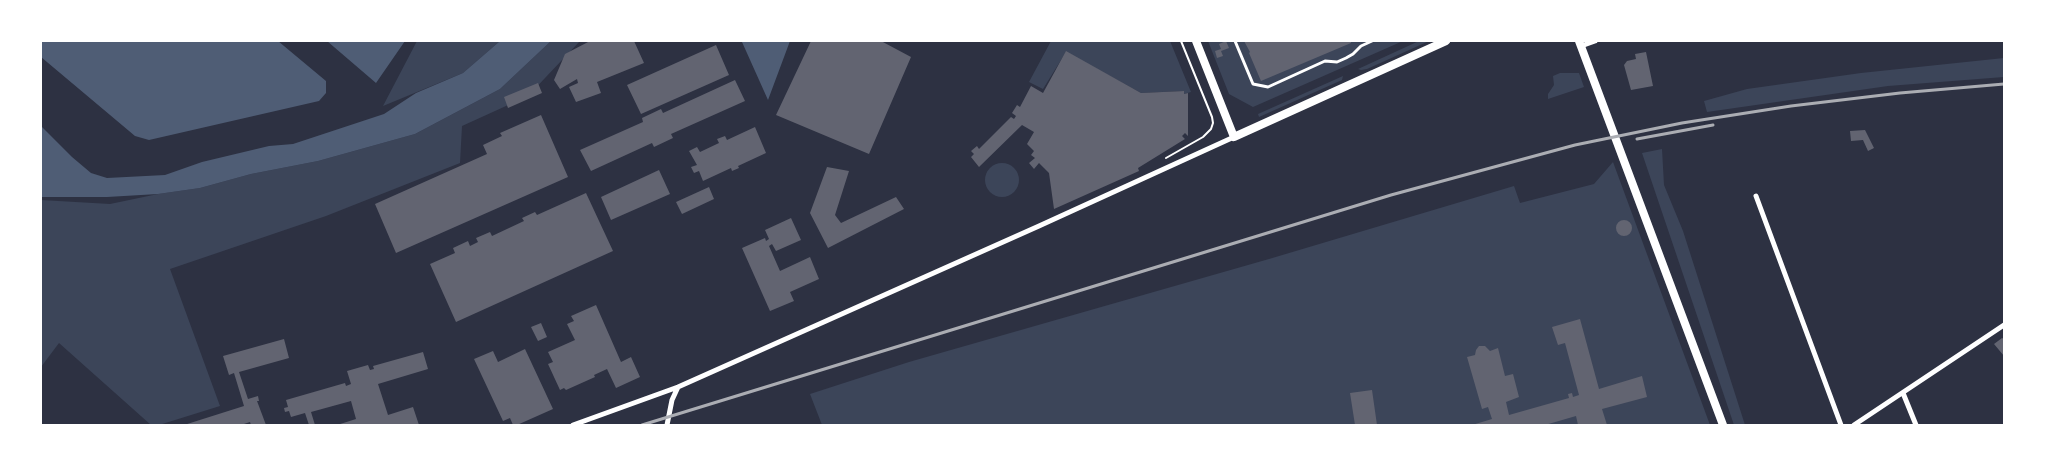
<!DOCTYPE html>
<style>
body{margin:0}
#map{position:relative;width:2045px;height:466px;overflow:hidden;background:#2d3142;font-family:"Roboto Condensed",sans-serif}
canvas{display:block}
.frame{position:absolute;inset:0;border:42px solid #fff;pointer-events:none}
</style>
<div id="map">
<canvas width="2045" height="466"></canvas>
<div class="frame"></div>
</div>
<script>
const c = document.querySelector('canvas').getContext('2d');
c.lineJoin = 'round';
function fillPath(path, color) {
  c.fillStyle = color;
  c.fill(path, 'evenodd');
}
function toPath(rows) {
  const path = new Path2D();
  for (const r of rows) {
    if (r.length === 3) {
      path.moveTo(r[0] + r[2], r[1]);
      path.arc(r[0], r[1], r[2], 0, 2 * Math.PI);
      continue;
    }
    path.moveTo(r[0], r[1]);
    for (let i = 2; i < r.length; i += 2) path.lineTo(r[i], r[i + 1]);
  }
  return path;
}
function trace(path, color, width, dash) {
  c.strokeStyle = color;
  c.lineWidth = width;
  c.lineCap = dash ? 'butt' : 'round';
  c.setLineDash(dash || []);
  c.stroke(path);
}
const green = toPath([
 [417,41,500,41,463,73,383,106],
 [551,41,580,41,528,96,462,126,460,163,326,216,170,269,220,406,159,425,151,425,59,343,41,367,41,200,110,204,158,194,200,188,251,174,318,161,415,134,500,89],
 [1051,41,1170,41,1191,92,1184,94,1184,91,1141,93,1066,52,1043,89,1029,82],
 [1208,41,1403,41,1253,107,1229,94],
 [1419,41,1429,41,1367,69,1361,70,1358,69],
 [2004,58,2004,77,1888,86,1707,112,1704,101,1747,89,1861,73],
 [1560,73,1579,73,1584,87,1548,99,1548,94,1554,85,1553,76],
 [1343,76,1342,80,1259,117,1258,114],
 [1662,149,1664,185,1683,231,1745,425,1734,425,1642,153],
 [1613,162,1710,425,822,425,810,394,909,362,1269,259,1514,186,1520,203,1594,184],
 [1002,180,17]
]);
const water = toPath([
 [41,41,278,41,326,81,326,93,319,101,149,140,135,136,41,57],
 [327,41,405,41,376,83],
 [500,41,551,41,500,89,415,134,318,161,251,174,200,188,158,194,107,197,41,197,41,126,72,157,91,173,107,178,165,175,202,162,269,146,293,144,384,114,416,93,463,73],
 [790,41,768,100,742,42]
]);
const building = toPath([
 [590,41,634,41,644,63,597,82,601,93,576,102,569,87,578,83,577,79,560,89,554,80,565,54],
 [811,41,881,41,911,57,869,154,776,115],
 [1226,41,1229,48,1221,51,1223,56,1217,58,1215,51,1221,49,1219,44],
 [1244,41,1351,41,1351,43,1261,81,1249,53,1250,52],
 [716,45,729,75,641,114,627,85],
 [1066,51,1141,93,1184,91,1184,94,1188,93,1188,136,1185,133,1182,136,1185,139,1138,168,1139,171,1054,209,1049,173,1039,163,1034,169,1029,163,1035,158,1031,155,1034,151,1027,144,1034,132,1022,125,979,167,971,157,974,154,971,151,977,146,979,149,1011,117,1014,119,1016,116,1012,113,1017,105,1020,107,1031,86,1043,93],
 [1646,52,1653,86,1631,90,1624,65,1627,61,1636,59,1635,54],
 [735,80,745,101,671,134,673,138,654,147,652,143,591,171,580,150,643,122,642,118,661,109,663,113],
 [538,83,542,93,508,108,504,97],
 [541,115,568,177,396,253,375,204,487,154,483,145,502,136,500,133],
 [755,127,766,153,738,166,739,168,732,171,731,168,703,181,699,171,694,173,691,167,697,165,689,151,697,147,700,152,719,143,717,139,725,136,727,140],
 [1865,130,1874,148,1868,151,1863,140,1851,141,1850,131],
 [827,167,849,171,835,215,841,223,896,197,904,209,828,248,810,213],
 [659,170,670,194,611,220,601,197],
 [709,187,714,199,682,214,676,202],
 [586,193,613,251,456,322,430,264,455,253,453,248,468,241,470,246,478,242,476,238,490,232,492,236,524,221,522,218,535,212,537,215],
 [791,218,801,240,776,251,772,244,769,246,780,271,810,257,819,279,790,292,794,301,770,311,742,248,765,238,766,241,769,239,765,230],
 [1624,228,8],
 [596,305,621,362,631,357,640,377,616,388,607,369,594,375,595,377,566,390,564,388,560,390,548,364,553,362,548,352,575,340,567,324,574,321,571,316],
 [1580,319,1599,389,1642,376,1647,397,1602,409,1607,425,1578,425,1576,416,1545,425,1472,425,1492,419,1488,407,1482,409,1467,357,1475,355,1476,350,1479,346,1485,346,1490,351,1498,348,1505,376,1513,374,1519,397,1506,402,1509,415,1569,398,1568,394,1572,393,1573,397,1579,395,1565,343,1558,345,1552,327],
 [541,323,547,337,538,341,531,327],
 [2002,338,2004,339,2004,356,1994,344],
 [284,339,289,358,239,372,248,399,258,396,259,401,257,401,266,425,251,425,250,422,241,425,184,425,244,406,234,373,229,375,223,356],
 [525,349,553,409,517,425,513,425,510,418,503,421,474,359,493,351,498,362],
 [423,352,428,369,378,384,388,415,413,407,419,425,337,425,356,419,351,401,311,412,315,425,309,425,305,413,291,417,289,411,285,412,284,408,288,407,286,400,345,383,346,386,351,384,347,371,368,365,370,370,374,369,373,366],
 [1372,390,1377,425,1355,425,1350,393]
]);
const path = toPath([
 [1166,158,1203,137,1211,129,1213,123,1212,117,1181,41]
]);
const service = toPath([
 [1235,41,1253,84,1268,87,1325,61,1337,62,1346,58,1353,54,1361,46,1372,41]
]);
const minor = toPath([
 [1581,46,1595,41],
 [1756,196,1841,425],
 [1903,393,1916,425],
 [573,425,678,387,1039,226,1234,137],
 [667,425,672,400,678,387],
 [1854,425,2004,325]
]);
const tertiary = toPath([
 [1196,41,1234,137,1446,41],
 [1579,41,1723,425]
]);
const rail = toPath([
 [1637,139,1713,125],
 [642,425,1391,195,1575,145,1682,123,1791,106,1900,93,2004,84]
]);
fillPath(green, '#3c4559');
fillPath(water, '#4f5d75');
fillPath(building, '#626471');
trace(path, '#fff', 2);
trace(service, '#fff', 3);
trace(minor, '#fff', 5);
trace(tertiary, '#fff', 8);
trace(rail, '#abadb3', 3);
</script>
